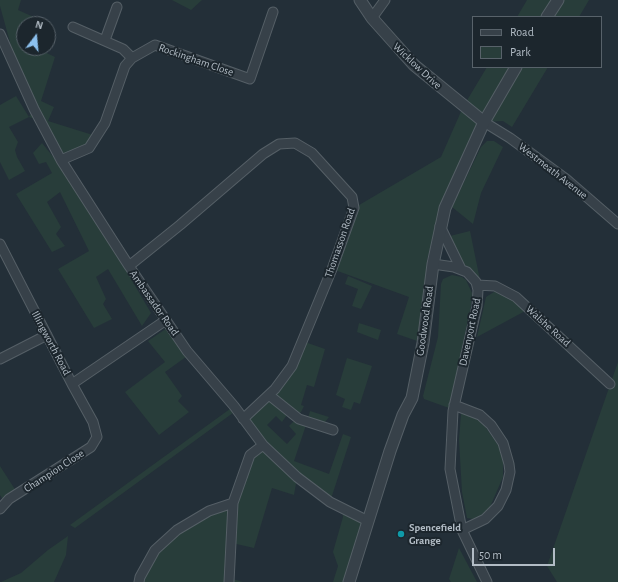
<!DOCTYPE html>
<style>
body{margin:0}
#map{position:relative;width:618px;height:582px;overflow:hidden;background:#232f38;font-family:"Alegreya Sans",sans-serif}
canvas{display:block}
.legend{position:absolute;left:472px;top:16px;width:130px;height:52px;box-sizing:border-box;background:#1c262d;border:1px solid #58626a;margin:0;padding:5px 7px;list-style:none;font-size:12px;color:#b2bcc5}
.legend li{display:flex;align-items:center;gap:8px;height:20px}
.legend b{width:20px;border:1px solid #58626a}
.north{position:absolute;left:16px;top:16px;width:40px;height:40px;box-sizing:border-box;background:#1c262d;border:1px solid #58626a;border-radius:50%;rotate:16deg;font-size:11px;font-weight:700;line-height:16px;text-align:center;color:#b2bcc5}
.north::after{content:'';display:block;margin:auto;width:14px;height:18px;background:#8cc1ef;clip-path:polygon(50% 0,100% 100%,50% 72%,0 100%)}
.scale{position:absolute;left:472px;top:548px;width:83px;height:18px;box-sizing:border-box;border:2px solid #b2bcc5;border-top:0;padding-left:5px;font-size:12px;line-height:14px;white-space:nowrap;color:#b2bcc5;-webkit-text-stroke:3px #1c262d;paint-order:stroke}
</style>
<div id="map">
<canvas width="618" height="582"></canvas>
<ul class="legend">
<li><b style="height:5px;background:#374149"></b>Road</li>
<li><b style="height:11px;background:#283d3a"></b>Park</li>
</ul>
<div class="north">N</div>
<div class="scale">50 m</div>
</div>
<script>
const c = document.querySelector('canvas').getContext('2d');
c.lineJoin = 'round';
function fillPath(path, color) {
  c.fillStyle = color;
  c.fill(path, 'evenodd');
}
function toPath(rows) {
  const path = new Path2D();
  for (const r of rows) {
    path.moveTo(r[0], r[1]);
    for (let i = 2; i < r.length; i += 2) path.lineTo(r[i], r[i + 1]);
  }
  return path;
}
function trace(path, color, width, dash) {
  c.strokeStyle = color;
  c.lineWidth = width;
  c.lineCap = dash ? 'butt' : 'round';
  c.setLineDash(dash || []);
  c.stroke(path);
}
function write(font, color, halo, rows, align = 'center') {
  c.font = font + ' "Alegreya Sans",sans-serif';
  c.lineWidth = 4;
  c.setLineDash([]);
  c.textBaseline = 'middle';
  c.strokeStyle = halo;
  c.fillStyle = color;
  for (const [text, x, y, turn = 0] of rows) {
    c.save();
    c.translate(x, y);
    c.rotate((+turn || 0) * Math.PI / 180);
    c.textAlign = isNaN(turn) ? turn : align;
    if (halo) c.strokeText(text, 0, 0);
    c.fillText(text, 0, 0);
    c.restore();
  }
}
const green = toPath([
 [0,0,21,0,18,10,36,18,34,24,24,24,24,48,36,48,55,57,41,101,54,107,48,121,96,136,89,148,61,160,40,121,29,117,9,127,18,142,15,150,17,157,25,171,9,180,0,162,0,105,16,96,29,117,34,109,19,75,0,6],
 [172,0,202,0,191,10],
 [527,0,589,0,579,17,517,17],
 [487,67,548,67,512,127,503,121,484,122,443,204,427,260,428,285,423,343,397,334,409,297,332,269,354,208,441,157,463,107],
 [487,141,494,141,503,147,481,193,473,224,452,207,481,147],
 [42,143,76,185,151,313,142,326,108,269,96,277,106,299,103,304,112,319,94,328,58,269,89,251,60,192,47,202,61,227,56,234,65,246,52,252,16,194,52,173,46,162,39,164,33,153],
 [470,231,480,280,458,258,446,237],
 [452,275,462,277,466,280,472,293,471,306,449,408,424,399,423,396,438,337,441,284,443,279],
 [348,276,372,286,361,309,352,306,358,289,345,284],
 [500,288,527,310,477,337,486,297],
 [359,323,381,330,378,340,357,332],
 [170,326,190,354,165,372,182,396,178,401,189,412,159,435,125,392,165,362,148,341],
 [302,341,325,349,314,387,307,385,301,405,304,406,301,412,295,416,289,412,282,422,276,416,267,425,287,444,296,434,289,426,293,422,299,419,307,422,310,411,329,417,321,427,307,422,294,461,329,474,343,434,351,437,330,502,297,478,294,495,272,488,254,548,232,543,229,578,243,582,141,582,142,572,177,530,233,503,244,470,263,445,243,419,269,395],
 [347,358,372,366,360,404,354,402,351,410,342,407,345,399,336,395],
 [618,362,618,582,557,582,547,566],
 [234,406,237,410,75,528,70,525],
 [461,414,467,414,472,416,484,425,500,448,503,461,503,477,490,507,479,517,473,519,467,518,462,492,459,440],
 [0,466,16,491,3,500,0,495],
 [342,508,368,521,349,582,333,582,338,566,333,552,343,517],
 [68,536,66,555,54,582,1,582,21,573,48,550],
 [459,548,477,582,451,582,449,579]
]);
const minor = toPath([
 [372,18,385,0],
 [73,27,123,49,132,58],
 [0,34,34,109,61,160,129,266,187,351,234,406,263,445,297,477,330,502,368,521],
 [105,40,117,7],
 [484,122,510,138,566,179,618,224],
 [61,160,89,148,105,123,125,66,132,58,155,45,250,79,273,12],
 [440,226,461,269],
 [0,244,72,384,166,320],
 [433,264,454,267,467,272,476,282,478,290,477,306,453,411,450,469,462,530,487,582],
 [129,266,180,225,263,154,279,144,295,143,312,153,352,197,354,208,332,269,292,366,275,389,243,419],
 [477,285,495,286,516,297,610,384],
 [0,359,47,335],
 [269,395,299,419,333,430],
 [454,405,480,415,491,425,503,443,509,464,510,472,506,490,498,506,485,519,462,530],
 [0,509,9,499,91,447,97,437,93,422,72,384],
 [139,582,140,577,155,550,177,530,209,511,233,503],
 [229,582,233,503,250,455,263,445]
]);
const tertiary = toPath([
 [360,0,372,18,414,65,484,122],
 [547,17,558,0],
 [349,582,390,451,403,415,412,398,423,343,433,264,445,208,484,122,516,67]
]);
const markers = [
 [401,534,4,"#0f9aa8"]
];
const streetNames = [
 ["Rockingham Close",196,60,19],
 ["Wicklow Drive",417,66,43],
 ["Westmeath Avenue",553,171,38],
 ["Thomasson Road",340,243,-71],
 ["Ambassador Road",154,303,55],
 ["Goodwood Road",425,321,-82],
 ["Walshe Road",548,326,42],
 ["Davenport Road",470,332,-78],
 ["Illingworth Road",51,343,62],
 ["Champion Close",54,471,-33]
];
const poiNames = [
 ["Spencefield",409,528],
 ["Grange",409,541]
];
fillPath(green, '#283d3a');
trace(minor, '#555f66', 11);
trace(tertiary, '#555f66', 13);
trace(minor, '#374149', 9);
trace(tertiary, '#374149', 11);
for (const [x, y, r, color] of markers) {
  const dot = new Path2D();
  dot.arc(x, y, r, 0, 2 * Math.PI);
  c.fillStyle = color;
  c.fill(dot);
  trace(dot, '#1c262d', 1.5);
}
write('11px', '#b2bcc5', '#1c262d', streetNames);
write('bold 11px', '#b2bcc5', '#1c262d', poiNames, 'left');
</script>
